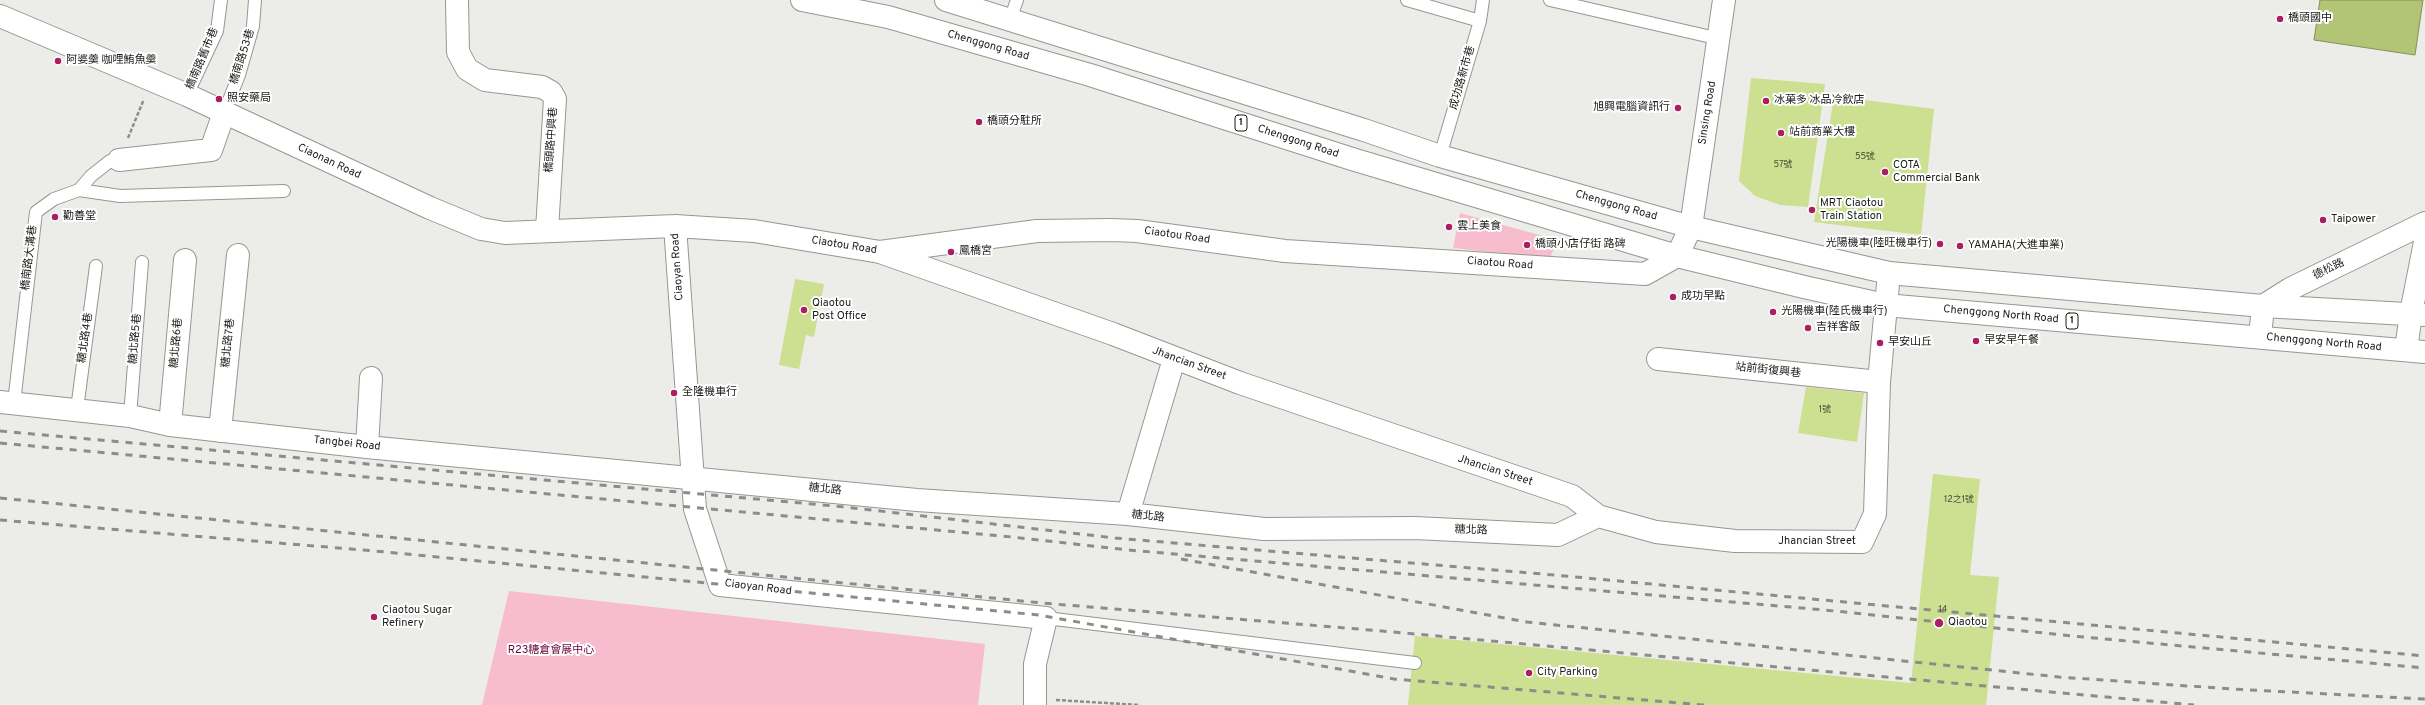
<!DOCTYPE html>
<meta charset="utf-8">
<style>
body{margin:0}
canvas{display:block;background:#ecede8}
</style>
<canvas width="2425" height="705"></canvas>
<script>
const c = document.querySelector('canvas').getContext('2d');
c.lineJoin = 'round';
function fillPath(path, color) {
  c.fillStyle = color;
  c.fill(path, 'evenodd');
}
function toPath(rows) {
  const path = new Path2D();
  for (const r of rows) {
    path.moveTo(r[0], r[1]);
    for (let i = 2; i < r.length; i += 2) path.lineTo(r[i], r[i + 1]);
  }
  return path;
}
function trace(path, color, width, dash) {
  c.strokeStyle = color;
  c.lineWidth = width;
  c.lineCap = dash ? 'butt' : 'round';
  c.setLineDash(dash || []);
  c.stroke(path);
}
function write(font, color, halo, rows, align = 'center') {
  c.font = font + ' Overpass,"Noto Sans TC",sans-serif';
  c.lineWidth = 4;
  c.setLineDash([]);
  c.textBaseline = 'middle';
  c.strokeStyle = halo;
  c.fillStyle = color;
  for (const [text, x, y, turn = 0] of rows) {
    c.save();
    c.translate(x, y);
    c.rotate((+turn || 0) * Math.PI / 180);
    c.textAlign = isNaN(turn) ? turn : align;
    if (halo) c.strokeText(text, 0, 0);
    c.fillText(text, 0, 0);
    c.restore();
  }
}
const green = toPath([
 [1460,213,1557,240,1550,259,1453,248],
 [509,591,985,644,978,705,482,705]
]);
const water = toPath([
 [2320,0,2423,0,2415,55,2314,40,2320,0]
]);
const building = toPath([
 [1751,78,1825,84,1808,207,1780,205,1755,196,1739,181],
 [1834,96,1934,109,1921,235,1814,222],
 [795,279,824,284,814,337,806,335,799,369,779,365],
 [1806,387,1864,393,1857,442,1798,433],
 [1933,474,1980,479,1970,575,1999,577,1986,705,1408,705,1415,636,1911,683]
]);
const path = toPath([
 [128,138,144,99],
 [1056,700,1140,705]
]);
const lane = toPath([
 [1407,0,1480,21],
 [1550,0,1720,39],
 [1010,20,1017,0],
 [187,95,217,31,221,0],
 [224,113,239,75,253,26,255,0],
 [1440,156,1480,21,1483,0],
 [79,190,120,196,284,191],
 [14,403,36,212,54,199,79,190,91,176,110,161,119,160],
 [77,409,96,266],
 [130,416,142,262],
 [1046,618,1415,663]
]);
const street = toPath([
 [457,0,458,52,467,69,485,80,542,87,551,92,555,99,547,230],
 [119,160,211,150,224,113],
 [880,252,1113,334,1240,383,1572,496,1598,516,1656,532,1735,541,1862,542,1875,514,1879,382,1889,273],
 [2260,337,2263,306,2290,289,2425,223],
 [2406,350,2411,313,2425,242],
 [1658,359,1879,382],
 [0,402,130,416,170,425,367,447,917,500,1128,514,1264,529,1415,528,1558,535,1598,516],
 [170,425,185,260],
 [220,431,238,255],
 [367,447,371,378],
 [1128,514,1174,359]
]);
const secondary = toPath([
 [0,16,187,95,430,208,481,229,505,233,675,226,754,231,880,252,1037,231,1111,230,1137,231,1285,251,1645,274,1677,256,1691,227,1724,0],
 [675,226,695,509,720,585,1046,618,1035,664,1035,705]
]);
const primary = toPath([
 [802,0,888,17,1090,75,1352,159,1677,256,1804,287,1885,305,2425,352],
 [946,0,1364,130,1440,156,1691,227,1889,273,2263,306,2425,315]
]);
const rail = toPath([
 [0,431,845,507,1115,538,1554,575,2425,656],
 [0,443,1012,537,1128,550,1825,610,2072,636,2425,668],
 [0,498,1042,603,1382,631,2194,705],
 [0,520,375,551,1039,615,1394,679,1704,705],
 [1181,559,1527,622,2059,677,2232,689,2425,699]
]);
const markers = [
 [2280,19,4,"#ab1f5f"],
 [58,61,4,"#ab1f5f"],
 [219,99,4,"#ab1f5f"],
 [1766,101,4,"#ab1f5f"],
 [1678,108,4,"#ab1f5f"],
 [979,122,4,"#ab1f5f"],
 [1781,133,4,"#ab1f5f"],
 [1885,172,4,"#ab1f5f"],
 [1812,210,4,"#ab1f5f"],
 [55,217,4,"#ab1f5f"],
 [2323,220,4,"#ab1f5f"],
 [1449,227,4,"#ab1f5f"],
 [1940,244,4,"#ab1f5f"],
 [1527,245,4,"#ab1f5f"],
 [1960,246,4,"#ab1f5f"],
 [951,252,4,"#ab1f5f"],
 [1673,297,4,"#ab1f5f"],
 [804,310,4,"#ab1f5f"],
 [1773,312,4,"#ab1f5f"],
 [1808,328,4,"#ab1f5f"],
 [1976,341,4,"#ab1f5f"],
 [1880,343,4,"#ab1f5f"],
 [674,393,4,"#ab1f5f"],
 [374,617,4,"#ab1f5f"],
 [1939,623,5,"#ab1f5f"],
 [1529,673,4,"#ab1f5f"]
];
const numberNames = [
 ["55號",1865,157],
 ["57號",1783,165],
 ["1號",1825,410],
 ["12之1號",1959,500],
 ["14",1943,610]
];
const shields = [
 [1241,123,12],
 [2072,321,12]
];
const shieldNames = [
 ["1",1241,123],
 ["1",2072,321]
];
const poiNames = [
 ["橋頭國中",2288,19],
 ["阿婆羹 咖哩鮪魚羹",66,61],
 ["照安藥局",227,99],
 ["冰菓多 冰品冷飲店",1774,101],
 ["旭興電腦資訊行",1670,108,"right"],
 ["橋頭分駐所",987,122],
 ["站前商業大樓",1789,133],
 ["COTA",1893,166],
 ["Commercial Bank",1893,179],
 ["MRT Ciaotou",1820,204],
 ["Train Station",1820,217],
 ["勸善堂",63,217],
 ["Taipower",2331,220],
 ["雲上美食",1457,227],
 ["光陽機車(陸旺機車行)",1932,244,"right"],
 ["橋頭小店仔街 路碑",1535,245],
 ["YAMAHA(大進車業)",1968,246],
 ["鳳橋宮",959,252],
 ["成功早點",1681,297],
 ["Qiaotou",812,304],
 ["Post Office",812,317],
 ["光陽機車(陸氏機車行)",1781,312],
 ["吉祥客飯",1816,328],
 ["早安早午餐",1984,341],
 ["早安山丘",1888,343],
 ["全隆機車行",682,393],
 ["Ciaotou Sugar",382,611],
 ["Refinery",382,624],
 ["Qiaotou",1948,623],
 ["City Parking",1537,673]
];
const streetNames = [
 ["Chenggong Road",988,46,16],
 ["橋南路53巷",243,57,-72],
 ["橋南路舊市巷",203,59,-67],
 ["成功路新市巷",1463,78,-74],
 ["Sinsing Road",1708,113,-81],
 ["橋頭路中興巷",552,140,-86],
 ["Chenggong Road",1298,142,18],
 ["Ciaonan Road",329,162,25],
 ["Chenggong Road",1616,206,16],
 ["Ciaotou Road",1177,236,8],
 ["Ciaotou Road",844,246,9],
 ["橋南路大溝巷",30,258,-83],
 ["Ciaotou Road",1500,264,4],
 ["Ciaoyan Road",678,267,-94],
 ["德松路",2329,270,-26],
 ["Chenggong North Road",2001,315,5],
 ["糖北路4巷",86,338,-82],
 ["糖北路5巷",136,339,-85],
 ["糖北路6巷",177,343,-85],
 ["糖北路7巷",229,343,-84],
 ["Chenggong North Road",2324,343,5],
 ["Jhancian Street",1189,364,20],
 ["站前街復興巷",1768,371,6],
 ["Tangbei Road",347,444,6],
 ["Jhancian Street",1495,471,18],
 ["糖北路",825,490,6],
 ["糖北路",1148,517,6],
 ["糖北路",1471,531,2],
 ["Jhancian Street",1817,542],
 ["Ciaoyan Road",758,588,7]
];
const parkNames = [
 ["R23糖倉會展中心",551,651]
];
fillPath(green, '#f7bccd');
fillPath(water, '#b2c475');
trace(water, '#849159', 1);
fillPath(building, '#cddf90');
trace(lane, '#969793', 14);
trace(street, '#969793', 24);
trace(secondary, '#969793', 24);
trace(primary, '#969793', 24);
trace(path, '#8d8e8b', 2.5, [4, 2]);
trace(lane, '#fff', 12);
trace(street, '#fff', 22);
trace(secondary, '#fff', 22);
trace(primary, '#fff', 22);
trace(rail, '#8c8d8a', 3, [7, 7]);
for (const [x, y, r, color] of markers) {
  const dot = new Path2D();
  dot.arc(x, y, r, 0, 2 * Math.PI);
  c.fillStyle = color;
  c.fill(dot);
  trace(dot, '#fff', 1.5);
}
write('9px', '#474c37', null, numberNames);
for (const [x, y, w] of shields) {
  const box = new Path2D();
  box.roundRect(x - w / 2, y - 8, w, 16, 3);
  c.fillStyle = '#fff';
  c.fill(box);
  trace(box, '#1a1b19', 1);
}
write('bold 10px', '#1a1b19', null, shieldNames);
write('11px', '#1a1b19', '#fff', poiNames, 'left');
write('11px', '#1a1b19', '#fff', streetNames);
write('11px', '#680336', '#fff', parkNames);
</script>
